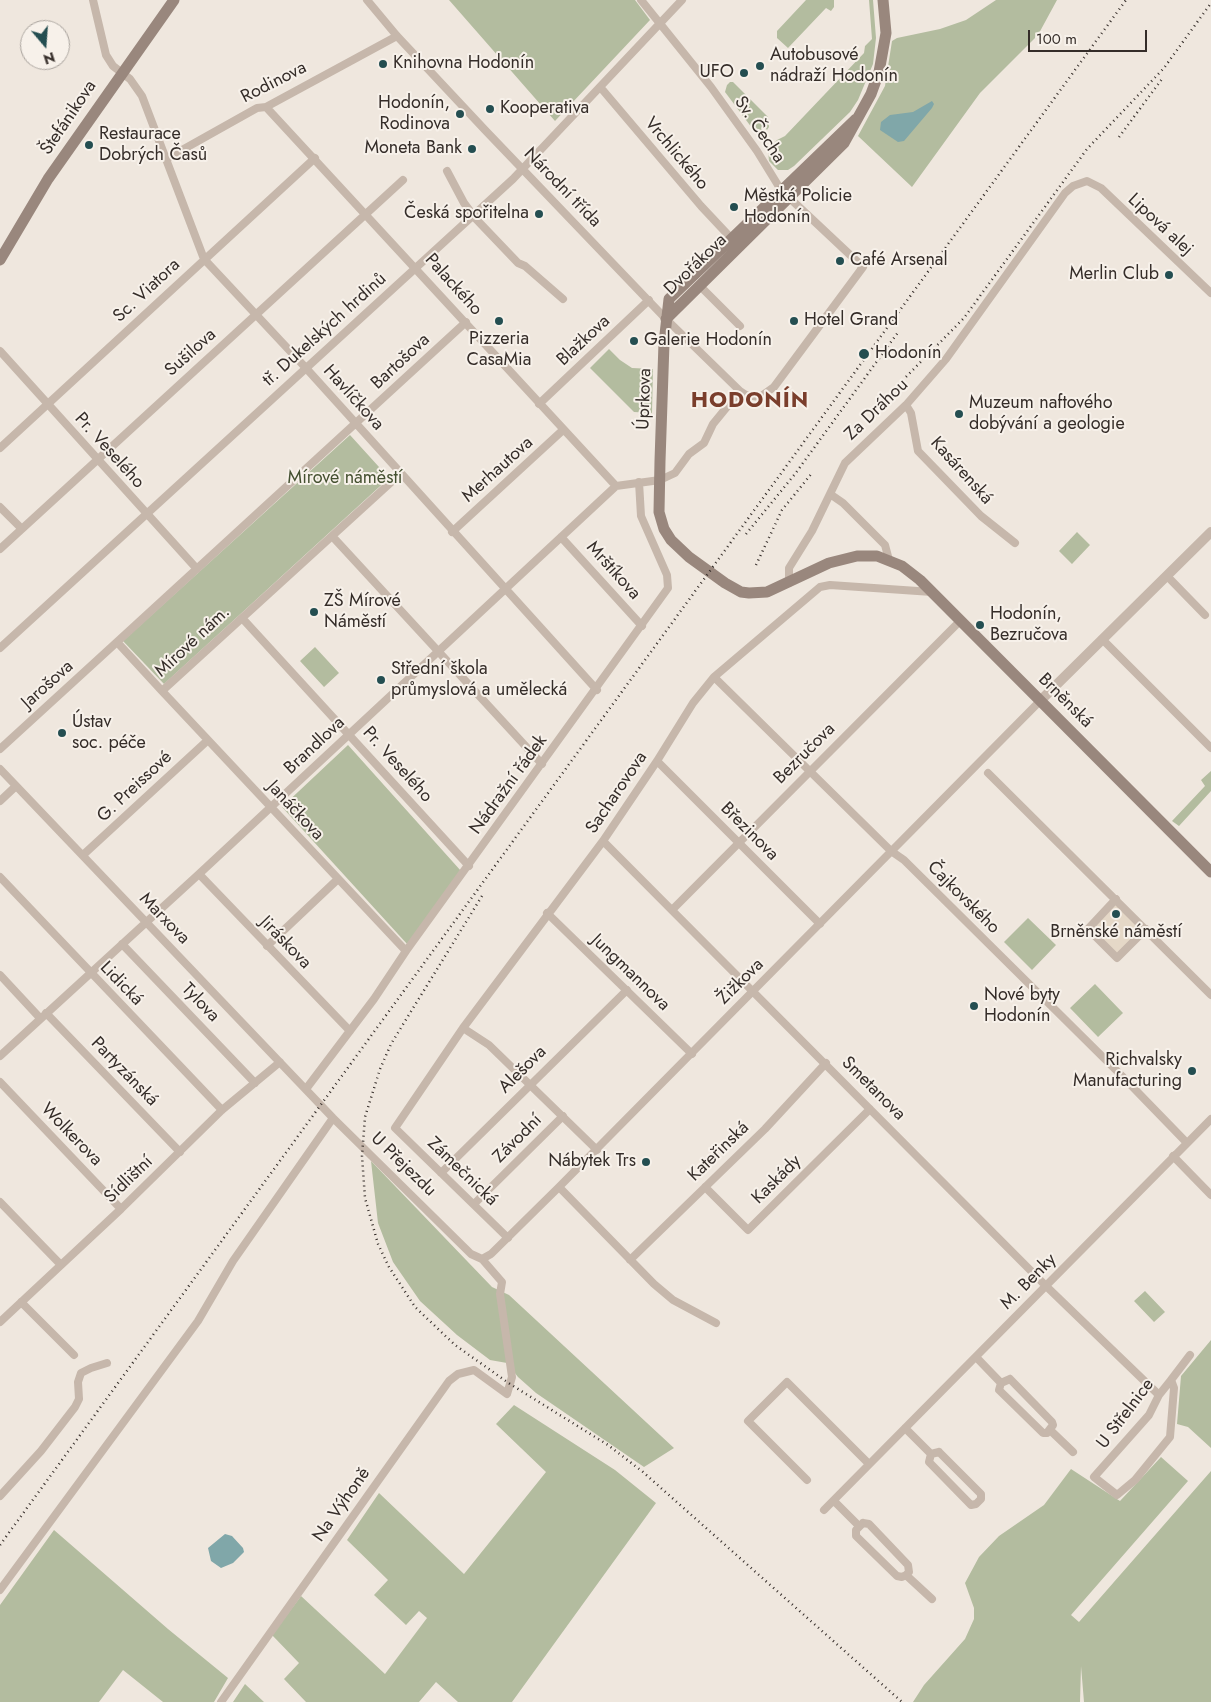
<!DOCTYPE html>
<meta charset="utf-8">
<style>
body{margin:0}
#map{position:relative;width:1211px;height:1702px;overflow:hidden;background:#efe7de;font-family:Jost,sans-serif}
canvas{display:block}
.north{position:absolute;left:20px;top:20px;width:50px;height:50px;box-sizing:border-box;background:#f7f1ea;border:1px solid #a9a39d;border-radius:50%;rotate:162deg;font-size:14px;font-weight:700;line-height:20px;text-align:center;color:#352d29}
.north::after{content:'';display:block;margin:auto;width:18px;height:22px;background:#244e51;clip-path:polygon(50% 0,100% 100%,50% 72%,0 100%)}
.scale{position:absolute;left:1028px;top:30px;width:119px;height:22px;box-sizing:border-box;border:2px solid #352d29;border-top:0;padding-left:6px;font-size:15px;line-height:18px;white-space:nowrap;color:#352d29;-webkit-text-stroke:4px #f7f1ea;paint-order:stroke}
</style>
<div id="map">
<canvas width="1211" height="1702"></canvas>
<div class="north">N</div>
<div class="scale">100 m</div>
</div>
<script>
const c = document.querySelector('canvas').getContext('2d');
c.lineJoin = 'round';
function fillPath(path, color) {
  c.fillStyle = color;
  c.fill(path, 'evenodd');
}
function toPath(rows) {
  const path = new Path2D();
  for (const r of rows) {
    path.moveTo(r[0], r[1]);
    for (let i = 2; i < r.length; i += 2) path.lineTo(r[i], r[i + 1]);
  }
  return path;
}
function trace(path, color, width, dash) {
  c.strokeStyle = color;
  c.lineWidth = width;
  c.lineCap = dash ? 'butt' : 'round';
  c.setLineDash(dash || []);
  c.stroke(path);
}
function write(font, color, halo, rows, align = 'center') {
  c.font = font + ' Jost,sans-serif';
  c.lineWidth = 4;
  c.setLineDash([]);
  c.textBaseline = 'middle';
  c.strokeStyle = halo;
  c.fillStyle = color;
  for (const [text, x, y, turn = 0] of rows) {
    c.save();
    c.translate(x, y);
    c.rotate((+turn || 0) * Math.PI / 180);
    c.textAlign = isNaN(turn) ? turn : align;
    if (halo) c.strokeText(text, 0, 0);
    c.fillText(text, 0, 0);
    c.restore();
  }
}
const green = toPath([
 [449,0,635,0,650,20,555,121],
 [806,0,834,0,834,7,831,11,826,8,788,48,777,38,777,31],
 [869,0,873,0,876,38,873,64,858,100,850,112,794,166,788,170,778,170,769,161,768,150,777,140,785,136,864,53,865,46,872,39],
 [996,0,1057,0,1038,35,980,93,912,187,858,136,885,86,892,41,897,38,940,29,966,20],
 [730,82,733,82,768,117,769,127,767,130,764,126,761,128,764,133,759,133,752,128,725,92,727,85],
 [609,349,620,360,632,368,653,369,652,413,634,412,590,368],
 [350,435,389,478,164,684,123,641],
 [1077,532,1090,545,1072,564,1059,551],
 [315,647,339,673,324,687,300,661],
 [348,745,461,871,408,945,282,807],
 [1211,771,1211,791,1179,826,1172,821,1205,786,1201,780],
 [1028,918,1056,945,1032,970,1004,942],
 [1095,984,1123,1013,1098,1037,1070,1008],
 [371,1161,492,1287,509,1295,674,1448,644,1467,536,1393,518,1377,507,1363,490,1360,457,1335,420,1301,393,1262,378,1223],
 [1145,1291,1165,1312,1154,1322,1134,1301],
 [1211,1340,1211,1448,1188,1427,1177,1424,1181,1376],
 [514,1405,615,1470,656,1503,512,1702,458,1702,436,1682,419,1702,306,1702,284,1679,299,1663,272,1635,301,1596,385,1674,427,1618,419,1611,406,1625,374,1595,388,1580,347,1540,379,1493,464,1574,546,1472,496,1424],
 [1161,1457,1188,1481,1071,1615,1079,1622,1211,1471,1211,1702,1084,1702,1081,1666,1080,1702,913,1702,924,1685,965,1639,974,1619,974,1608,965,1583,979,1557,999,1536,1044,1505,1071,1469,1120,1501],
 [54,1530,168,1629,228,1678,214,1702,163,1702,123,1670,99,1702,0,1702,0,1605],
 [245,1684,264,1702,233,1702]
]);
const plaza = toPath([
 [1116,899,1146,929,1117,958,1088,929]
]);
const water = toPath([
 [932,101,934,104,932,108,904,141,898,142,880,130,881,122,890,115,913,112],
 [225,1534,232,1536,243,1548,244,1552,233,1563,221,1568,211,1561,208,1548]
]);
const minor = toPath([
 [93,0,106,55,113,66,130,79,142,96,204,259,305,367,597,690],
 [367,0,397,36,485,130,666,319,740,391,746,395,760,397,774,387,863,267,781,190,757,151,711,87,641,0],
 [601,88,701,206,731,238],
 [266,107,616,486],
 [166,159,257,108,266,107,397,36],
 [447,171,464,203,476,219,518,263,525,266,563,299],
 [700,286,740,326],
 [0,351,197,569],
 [539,404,649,300],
 [906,405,911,413,918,451,981,516,1015,543],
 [0,448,315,158],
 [400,474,162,691,117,642,466,322],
 [830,494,843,503,885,545,889,560],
 [0,507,22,529],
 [452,532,563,430],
 [332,536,542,764],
 [561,537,642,626],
 [0,549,403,180],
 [1167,576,1205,615],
 [789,583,789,568,812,531,845,463,906,405,946,359,1065,193,1073,186,1087,181,1101,188,1211,293],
 [242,618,469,866],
 [1102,639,1211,748],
 [0,648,513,179,682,0],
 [714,677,891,851,904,860,1122,1076,1187,1143],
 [162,691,406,951],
 [0,749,117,642],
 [657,761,820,924],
 [0,769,333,1118,471,1254,482,1259],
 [988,773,1211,995],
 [0,801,16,786],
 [603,841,1046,1286,1159,1395],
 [83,855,208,740],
 [199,874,350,1031],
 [0,877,222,1110],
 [1116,899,1088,929,1117,958,1146,929],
 [672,910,960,621],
 [547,913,692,1054],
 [122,944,255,1083],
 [267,946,338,879],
 [0,975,40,1018],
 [46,1013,180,1152],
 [463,1028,489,1045,597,1150],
 [0,1056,199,874,616,486,660,480,675,473,689,454,704,443,713,424,740,391],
 [0,1082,121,1209],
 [306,1089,374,999,406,951,668,588,667,575,641,516,639,482],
 [1173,1156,1211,1195],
 [441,1173,627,990],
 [559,1187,654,1284,673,1300,716,1323],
 [705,1187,748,1230,870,1109],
 [0,1202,61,1265],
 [474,1204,563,1116],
 [508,1238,395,1128,463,1028,603,841,657,761,693,703,714,677,820,587,830,585,932,592],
 [482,1259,491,1254,559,1187,1040,701],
 [630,1260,765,1129,826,1063],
 [21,1302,74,1355],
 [0,1322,121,1209,222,1110,280,1062],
 [976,1357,1001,1383],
 [1010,1379,1052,1422,1053,1425,1047,1433,1043,1433,999,1390,1001,1383,1010,1379],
 [1171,1380,1159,1395,1149,1415,1094,1477,1117,1495,1135,1480,1170,1437,1174,1388,1171,1380,1190,1355],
 [905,1428,931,1454],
 [1050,1430,1073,1452],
 [939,1452,981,1494,981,1499,976,1504,971,1505,929,1462,931,1454,939,1452],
 [807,1480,748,1421,787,1382,869,1464],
 [0,1496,41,1451,75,1407,79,1399,78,1382,81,1373,91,1368,107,1363],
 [834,1501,859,1526],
 [824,1510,1211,1119],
 [863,1523,869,1524,908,1565,909,1572,906,1575,902,1577,897,1576,856,1536,856,1530,863,1523],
 [906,1575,932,1599],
 [0,1590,198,1321,233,1261,333,1118],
 [221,1702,449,1381,458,1374,474,1370,507,1394,512,1377,500,1294,502,1282,482,1259]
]);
const tertiary = toPath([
 [1040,701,1211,532]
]);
const secondary = toPath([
 [856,119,669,299,664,343,660,461,659,512,664,529,671,540,689,557,725,583,741,592,749,593,767,592,829,563,857,556,877,556,902,566,920,580,1211,872],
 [0,260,48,179,174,0],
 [666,319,844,143,871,94,879,72,886,33,883,0]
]);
const rail = toPath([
 [1119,137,1162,79],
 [899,384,964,318,1087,149,1164,68,1211,3],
 [746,534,795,474,899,331],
 [756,565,782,510,812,473],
 [482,896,391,1044,380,1069,365,1117,362,1156,365,1198,378,1244,389,1267,415,1307,455,1345,510,1384,608,1445,643,1472,902,1702],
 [0,1545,1126,0]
]);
const markers = [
 [383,64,5,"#244e51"],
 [760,66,5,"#244e51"],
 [744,73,5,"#244e51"],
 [490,109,5,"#244e51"],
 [460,114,5,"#244e51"],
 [89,145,5,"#244e51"],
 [472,149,5,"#244e51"],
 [734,207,5,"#244e51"],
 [539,214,5,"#244e51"],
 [840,261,5,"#244e51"],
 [1169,275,5,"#244e51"],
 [499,321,5,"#244e51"],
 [794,321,5,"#244e51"],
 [634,341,5,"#244e51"],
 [864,354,6,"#244e51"],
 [959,414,5,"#244e51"],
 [314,612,5,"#244e51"],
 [980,625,5,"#244e51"],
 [381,680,5,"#244e51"],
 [62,733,5,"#244e51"],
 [1116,914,5,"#244e51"],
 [974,1006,5,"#244e51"],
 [1192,1071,5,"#244e51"],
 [646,1162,5,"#244e51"]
];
const poiNames = [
 ["Autobusové",770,56],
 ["nádraží Hodonín",770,77],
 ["Knihovna Hodonín",393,64],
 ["UFO",734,73,"right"],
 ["Hodonín,",450,104,"right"],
 ["Rodinova",450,125,"right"],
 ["Kooperativa",500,109],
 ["Restaurace",99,135],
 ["Dobrých Časů",99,156],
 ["Moneta Bank",462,149,"right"],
 ["Městká Policie",744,197],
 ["Hodonín",744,218],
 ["Česká spořitelna",529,214,"right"],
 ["Café Arsenal",850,261],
 ["Merlin Club",1159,275,"right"],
 ["Hotel Grand",804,321],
 ["Pizzeria",499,340,"center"],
 ["CasaMia",499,361,"center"],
 ["Galerie Hodonín",644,341],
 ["Hodonín",875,354],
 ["Muzeum naftového",969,404],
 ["dobývání a geologie",969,425],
 ["ZŠ Mírové",324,602],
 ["Náměstí",324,623],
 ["Hodonín,",990,615],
 ["Bezručova",990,636],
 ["Střední škola",391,670],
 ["průmyslová a umělecká",391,691],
 ["Ústav",72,723],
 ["soc. péče",72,744],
 ["Brněnské náměstí",1116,933,"center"],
 ["Nové byty",984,996],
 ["Hodonín",984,1017],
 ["Richvalsky",1182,1061,"right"],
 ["Manufacturing",1182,1082,"right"],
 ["Nábytek Trs",636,1162,"right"]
];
const streetNames = [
 ["Rodinova",274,83,-27],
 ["Štefánikova",69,118,-56],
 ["Sv. Čecha",759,130,56],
 ["Vrchlického",676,154,50],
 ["Národní třída",562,188,46],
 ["Lipová alej",1160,225,43],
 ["Dvořákova",696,265,-44],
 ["Palackého",453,285,48],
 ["Sc. Viatora",147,291,-43],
 ["tř. Dukelských hrdinů",325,330,-42],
 ["Blažkova",584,341,-43],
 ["Sušilova",191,353,-42],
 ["Bartošova",401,362,-43],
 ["Havlíčkova",353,398,48],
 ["Úprkova",645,399,-88],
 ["Za Dráhou",877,410,-44],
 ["Pr. Veselého",109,451,48],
 ["Merhautova",498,470,-42],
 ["Kasárenská",961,471,48],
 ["Mrštíkova",613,571,48],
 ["Mírové nám.",193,642,-43],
 ["Jarošova",48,685,-42],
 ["Brněnská",1065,701,45],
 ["Brandlova",315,746,-43],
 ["Bezručova",805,754,-45],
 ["Pr. Veselého",397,765,48],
 ["Nádražní řádek",509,785,-54],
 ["G. Preissové",135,787,-43],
 ["Sacharovova",617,793,-56],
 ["Janáčkova",295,811,47],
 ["Březinova",749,832,45],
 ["Čajkovského",963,898,45],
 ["Marxova",164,919,46],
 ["Jiráskova",285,943,46],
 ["Jungmannova",630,973,44],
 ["Žižkova",741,982,-45],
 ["Lidická",121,984,46],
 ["Tylova",200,1003,46],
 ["Alešova",523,1070,-45],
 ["Partyzánská",124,1072,46],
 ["Smetanova",873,1089,45],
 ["Wolkerova",71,1135,46],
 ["Závodní",518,1139,-45],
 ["Kateřinská",719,1152,-44],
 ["U Přejezdu",403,1165,44],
 ["Zámečnická",462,1172,44],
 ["Sídlištní",129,1180,-44],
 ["Kaskády",777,1180,-45],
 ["M. Benky",1029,1282,-45],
 ["U Střelnice",1126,1414,-53],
 ["Na Výhoně",342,1505,-55]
];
const parkNames = [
 ["Mírové náměstí",345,479]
];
const districtNames = [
 ["HODONÍN",750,402]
];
fillPath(green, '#b3bc9f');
fillPath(plaza, '#e5d8c7');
fillPath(water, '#80a7a9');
trace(minor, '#c6b7ab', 8);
trace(tertiary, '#c6b7ab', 10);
trace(secondary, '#99877d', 11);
trace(rail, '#352d29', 2.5, [1, 4]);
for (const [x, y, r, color] of markers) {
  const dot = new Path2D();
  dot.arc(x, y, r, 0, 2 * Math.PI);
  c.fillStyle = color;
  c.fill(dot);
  trace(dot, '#f7f1ea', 2);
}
write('18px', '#352d29', '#f7f1ea', poiNames, 'left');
write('18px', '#352d29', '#f7f1ea', streetNames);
write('18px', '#445030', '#f7f1ea', parkNames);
c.letterSpacing = '1px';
write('bold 22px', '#7a3e2c', '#f7f1ea', districtNames);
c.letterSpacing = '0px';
</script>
